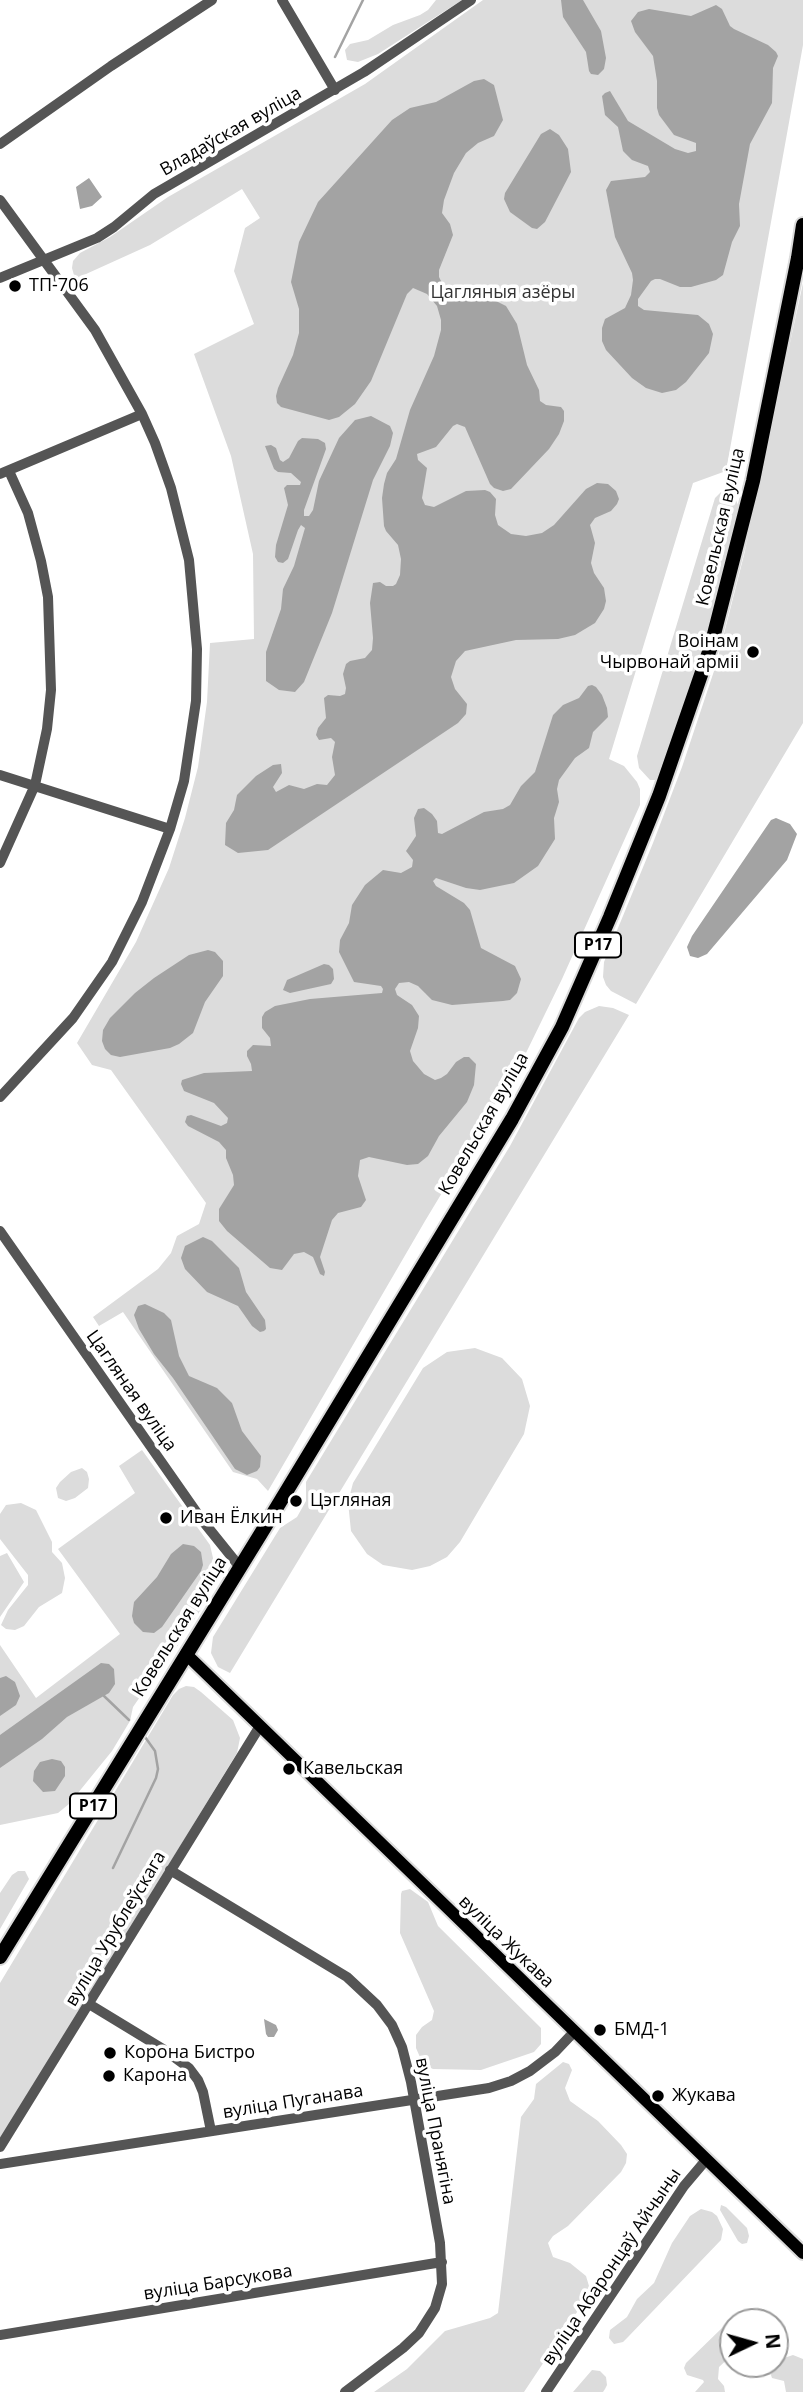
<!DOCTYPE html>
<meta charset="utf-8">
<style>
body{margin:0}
#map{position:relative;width:803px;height:2392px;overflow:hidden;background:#fff;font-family:"Open Sans",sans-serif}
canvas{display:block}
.north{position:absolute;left:719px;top:2308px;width:70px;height:70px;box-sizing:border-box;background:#fff;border:2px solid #999;border-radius:50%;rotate:85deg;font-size:19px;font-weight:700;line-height:28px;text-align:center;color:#000}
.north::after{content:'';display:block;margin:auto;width:24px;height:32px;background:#000;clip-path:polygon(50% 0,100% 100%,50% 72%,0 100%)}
</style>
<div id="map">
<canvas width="803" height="2392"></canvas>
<div class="north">N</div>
</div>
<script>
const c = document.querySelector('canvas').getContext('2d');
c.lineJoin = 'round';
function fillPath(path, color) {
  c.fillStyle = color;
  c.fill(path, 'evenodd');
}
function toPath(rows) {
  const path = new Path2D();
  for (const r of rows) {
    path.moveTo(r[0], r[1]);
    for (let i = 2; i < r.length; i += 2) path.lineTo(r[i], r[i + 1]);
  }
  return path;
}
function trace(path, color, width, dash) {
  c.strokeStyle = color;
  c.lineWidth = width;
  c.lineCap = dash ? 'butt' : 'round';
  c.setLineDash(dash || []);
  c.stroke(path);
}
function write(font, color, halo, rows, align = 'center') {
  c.font = font + ' "Open Sans",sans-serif';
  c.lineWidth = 7;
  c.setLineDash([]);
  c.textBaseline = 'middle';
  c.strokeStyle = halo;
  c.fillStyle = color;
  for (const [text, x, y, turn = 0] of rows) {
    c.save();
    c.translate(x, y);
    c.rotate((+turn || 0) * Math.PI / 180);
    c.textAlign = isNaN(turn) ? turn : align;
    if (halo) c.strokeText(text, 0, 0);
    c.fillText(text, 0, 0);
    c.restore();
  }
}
const green = toPath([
 [436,0,462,0,378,54,358,62,347,60,345,50,350,44,368,40,393,25,420,15,428,10],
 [483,0,803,0,803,45,726,471,693,483,609,759,624,766,637,782,640,789,640,805,562,979,525,1055,425,1221,268,1491,257,1479,233,1472,123,1312,99,1326,93,1317,158,1269,171,1253,177,1236,199,1224,206,1203,111,1070,92,1065,77,1043,136,942,169,868,185,818,198,767,207,702,210,643,254,639,253,554,231,456,194,354,254,324,234,271,245,228,260,218,242,189,150,245,75,279,72,268,73,261,80,253,110,237,168,197,365,84],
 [803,283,803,723,636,1004,611,991,606,985,603,977,604,962,653,843,682,767,716,665,744,555],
 [722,491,733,493,738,505,719,594,705,646,660,774,655,780,650,780,639,768,637,756,715,498],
 [599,1006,613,1008,629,1015,230,1673,218,1667,211,1653,213,1637,280,1528,297,1517,306,1501,306,1482,510,1146,579,1018,585,1012],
 [475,1348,502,1358,522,1379,530,1406,524,1434,460,1542,447,1557,430,1566,412,1570,383,1565,367,1554,351,1531,348,1502,353,1483,423,1368,447,1352],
 [142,1450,210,1545,216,1571,213,1587,207,1600,149,1690,142,1694,133,1707,130,1721,112,1751,69,1804,58,1813,0,1825,0,1645,36,1698,120,1634,58,1549,135,1493,119,1466],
 [82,1468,87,1472,89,1479,88,1488,75,1498,66,1501,58,1498,56,1488,60,1482,71,1472],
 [21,1503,36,1510,52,1542,52,1552,62,1563,65,1578,62,1593,39,1607,24,1626,15,1630,6,1629,1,1625,8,1610,28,1585,28,1575,0,1539,0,1514,6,1505],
 [7,1553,24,1582,0,1617,0,1556],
 [186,1686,194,1687,201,1692,233,1720,240,1738,237,1753,0,2141,0,1983,173,1695,179,1689],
 [18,1871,25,1871,29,1879,0,1929,0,1893,12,1875],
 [410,1889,428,1902,438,1926,541,2028,541,2044,534,2052,481,2070,433,2069,423,2064,416,2048,416,2035,422,2027,432,2020,434,2011,400,1933,401,1894,402,1891],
 [563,2062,569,2064,572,2070,565,2088,570,2101,598,2121,621,2145,627,2154,626,2163,621,2172,568,2226,553,2236,548,2243,553,2257,570,2263,586,2276,589,2286,585,2300,524,2392,374,2392,407,2369,445,2331,490,2318,498,2313,521,2117,534,2099,536,2084],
 [721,2205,726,2207,747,2228,749,2236,747,2243,742,2244,738,2241,720,2210],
 [701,2209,712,2212,717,2216,723,2229,721,2240,628,2337,623,2342,614,2344,609,2338,610,2330,627,2317,637,2299,654,2283,672,2243,690,2216],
 [733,2322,733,2354,719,2367,718,2379,724,2386,725,2392,695,2392,704,2382,703,2380,687,2375,684,2368,686,2363,723,2327],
 [793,2355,803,2359,803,2392,786,2392,784,2381,772,2378,771,2375,772,2370,784,2358],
 [592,2370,600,2371,606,2377,607,2385,605,2389,603,2392,573,2392]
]);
const water = toPath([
 [561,0,583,0,601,31,606,58,604,69,598,75,591,74,589,71,586,52,563,17],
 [716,5,722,9,730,26,734,29,768,45,776,52,778,56,773,68,772,103,750,144,739,204,740,226,732,242,723,275,716,280,691,287,680,287,660,279,655,279,651,281,638,299,638,306,644,310,698,315,709,324,713,334,709,353,686,382,676,390,662,393,646,388,632,378,606,350,602,341,602,328,605,319,625,308,631,295,633,280,632,273,615,237,606,190,611,181,645,177,650,172,648,166,632,160,623,151,618,127,605,115,602,96,605,93,610,91,628,121,675,149,688,153,696,151,696,143,674,135,659,115,657,108,657,81,653,56,635,32,631,21,638,12,649,9,691,16],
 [484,79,494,85,503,120,494,136,478,143,466,153,454,173,444,200,442,213,450,224,453,235,439,270,439,277,445,289,452,293,490,298,506,306,517,324,527,365,539,390,540,401,546,405,561,407,564,411,564,421,559,434,549,449,511,489,503,491,494,488,490,484,465,427,457,424,453,426,436,447,417,454,418,460,427,468,422,498,425,505,434,507,466,491,485,490,490,492,496,499,495,515,498,525,511,534,526,536,542,533,554,525,586,489,597,483,608,484,616,491,619,499,617,504,611,511,595,518,590,525,595,543,591,563,594,573,604,588,606,601,604,609,595,623,575,635,558,639,516,640,465,651,456,661,451,677,455,689,467,704,466,714,458,723,268,850,238,853,225,845,226,823,234,810,237,795,256,776,273,765,281,764,282,773,273,787,276,792,289,785,304,789,317,784,327,785,335,775,332,757,335,742,331,738,319,740,316,735,318,728,326,718,324,698,328,695,340,696,345,694,346,688,343,674,346,664,350,661,365,658,372,650,373,638,370,603,373,583,380,582,386,586,393,586,396,584,400,575,401,559,398,545,386,531,384,526,382,498,384,484,387,473,396,459,410,410,434,356,441,330,441,320,437,306,427,294,413,288,407,294,371,381,355,404,339,417,329,420,281,407,277,403,276,396,278,388,293,355,299,333,299,309,291,282,299,242,318,202,392,120,410,108,436,102,474,81],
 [550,129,559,135,568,149,571,172,545,222,537,229,532,228,510,212,504,199,505,193,541,134],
 [89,178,102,197,92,206,80,209,76,187],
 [371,416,390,426,393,433,390,446,373,480,332,613,304,682,295,692,279,690,266,681,266,652,281,609,283,589,294,566,305,528,301,525,298,530,288,559,283,563,278,562,275,557,276,545,288,505,284,488,287,485,300,485,301,482,291,473,278,472,274,469,265,446,271,445,276,448,280,460,283,462,289,458,298,441,302,438,318,439,325,443,326,449,304,510,304,516,309,516,313,510,319,481,339,438,355,420],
 [592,685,596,687,602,695,607,708,608,717,593,732,589,748,575,758,559,780,557,789,559,802,554,818,555,839,538,866,514,883,480,890,466,888,436,878,433,881,436,886,464,903,470,910,481,948,515,966,521,979,517,993,510,1000,503,1001,452,1005,432,1000,418,986,409,982,399,983,395,989,397,995,412,1005,419,1016,418,1028,410,1051,413,1061,424,1074,435,1080,441,1078,447,1074,456,1062,464,1057,469,1057,476,1064,474,1085,467,1102,439,1136,428,1156,418,1164,407,1165,369,1157,360,1160,358,1176,366,1200,361,1207,338,1213,332,1220,320,1257,325,1272,324,1276,320,1274,313,1257,304,1252,294,1254,282,1270,270,1268,227,1231,219,1221,219,1209,234,1185,233,1175,226,1158,226,1150,219,1142,188,1126,185,1122,187,1116,191,1115,221,1126,227,1123,228,1118,214,1103,184,1091,181,1084,182,1080,204,1073,252,1071,251,1064,247,1056,247,1051,253,1045,271,1046,270,1038,262,1028,262,1017,265,1012,275,1006,310,999,382,993,383,989,381,986,354,982,339,952,340,940,349,923,352,905,365,885,383,870,401,873,412,867,413,860,406,851,416,836,414,818,418,809,424,808,432,814,437,821,438,833,442,834,484,812,503,809,510,805,521,786,535,772,553,715,563,705,579,698,588,686],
 [776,818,790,824,797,834,787,860,707,954,698,958,690,956,687,947,692,936,771,820],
 [208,950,215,952,223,961,223,976,205,1002,193,1033,179,1044,170,1048,120,1057,111,1055,105,1049,102,1041,103,1030,110,1018,135,993,154,978,189,955],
 [324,964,329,965,333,969,334,979,331,984,290,993,283,990,287,980],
 [203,1237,212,1241,239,1268,246,1292,265,1320,266,1329,264,1331,260,1332,252,1326,238,1306,207,1292,185,1269,181,1258,185,1246],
 [145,1304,164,1313,171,1320,179,1356,189,1376,217,1388,232,1403,242,1431,261,1456,260,1467,257,1471,247,1475,235,1469,173,1378,154,1354,139,1329,134,1315,138,1306],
 [183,1544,194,1546,201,1552,203,1565,201,1571,162,1627,154,1633,143,1632,134,1623,132,1616,134,1602,157,1577,171,1554],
 [101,1663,109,1664,114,1669,115,1684,109,1693,67,1717,42,1739,0,1768,0,1735],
 [6,1676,15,1682,20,1696,16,1705,0,1716,0,1678],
 [52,1759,61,1761,65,1767,65,1776,55,1791,43,1792,33,1781,34,1771,40,1762],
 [264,2019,276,2025,278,2030,274,2037,268,2037,266,2034]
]);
const stream = toPath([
 [335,57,363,0],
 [104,1696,129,1720],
 [113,1868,156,1778,158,1769,155,1751,145,1737]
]);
const minor = toPath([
 [282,0,335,90],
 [0,144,111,66,212,0],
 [0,200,95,330,142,414,155,443,171,488,189,560,197,649,196,701,184,781,170,829,142,902,112,962,73,1018,0,1097],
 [0,278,97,238,114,227,154,194,364,72,471,0],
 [0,474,142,414],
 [0,775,170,829],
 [0,863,35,785,47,729,51,690,48,597,41,561,28,513,9,471],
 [0,1231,202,1520,239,1566],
 [170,1870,347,1977,377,2005,392,2025,402,2047,411,2082,440,2243,442,2284,435,2308,419,2333,403,2348,345,2392],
 [89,2004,163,2049,189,2068,198,2080,203,2092,211,2131],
 [0,2147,260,1726],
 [0,2164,489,2088,511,2081,530,2071,555,2052,574,2032],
 [0,2335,442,2262],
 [546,2392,684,2186,706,2160]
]);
const major = toPath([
 [186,1654,803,2253]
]);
const highway = toPath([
 [0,1957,260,1535,512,1119,562,1027,610,917,659,796,711,646,753,481,798,258,803,225]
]);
const markers = [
 [15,286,7,"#000"],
 [753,652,7,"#000"],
 [296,1501,7,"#000"],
 [166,1518,7,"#000"],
 [289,1769,7,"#000"],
 [600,2030,7,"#000"],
 [110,2053,7,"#000"],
 [109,2076,7,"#000"],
 [658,2096,7,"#000"]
];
const shields = [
 [598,945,46],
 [93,1806,46]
];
const shieldNames = [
 ["Р17",598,945],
 ["Р17",93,1806]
];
const streetNames = [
 ["Владаўская вуліца",231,132,-30],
 ["Ковельская вуліца",721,527,-77],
 ["Ковельская вуліца",484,1124,-60],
 ["Цагляная вуліца",131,1391,55],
 ["Ковельская вуліца",180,1627,-58],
 ["вуліца Урублеўскага",116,1929,-59],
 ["вуліца Жукава",506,1942,44],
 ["вуліца Пуганава",293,2102,-9],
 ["вуліца Пранягіна",435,2131,79],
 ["вуліца Абаронцаў Айчыны",612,2267,-56],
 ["вуліца Барсукова",218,2283,-9]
];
const poiNames = [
 ["ТП-706",29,286],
 ["Воінам",739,642,"right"],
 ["Чырвонай арміі",739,663,"right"],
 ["Цэгляная",310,1501],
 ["Иван Ёлкин",180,1518],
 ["Кавельская",303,1769],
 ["БМД-1",614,2030],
 ["Корона Бистро",124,2053],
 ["Карона",123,2076],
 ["Жукава",672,2096]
];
const parkNames = [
 ["Цагляныя азёры",503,293]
];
fillPath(green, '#dcdcdc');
fillPath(water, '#a3a3a3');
trace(stream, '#a3a3a3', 2.5);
trace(major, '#dbdbdb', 16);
trace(highway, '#dbdbdb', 18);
trace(minor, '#555', 10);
trace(major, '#000', 12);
trace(highway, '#000', 14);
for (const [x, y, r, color] of markers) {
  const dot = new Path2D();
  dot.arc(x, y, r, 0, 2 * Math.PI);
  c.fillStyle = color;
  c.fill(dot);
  trace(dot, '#fff', 2.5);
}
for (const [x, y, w] of shields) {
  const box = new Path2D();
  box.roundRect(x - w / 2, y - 12.5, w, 25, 5);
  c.fillStyle = '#fff';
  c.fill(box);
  trace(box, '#000', 2);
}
write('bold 16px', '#000', null, shieldNames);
write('18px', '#000', '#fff', streetNames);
write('18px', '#000', '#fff', poiNames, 'left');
write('18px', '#333', '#fff', parkNames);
</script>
